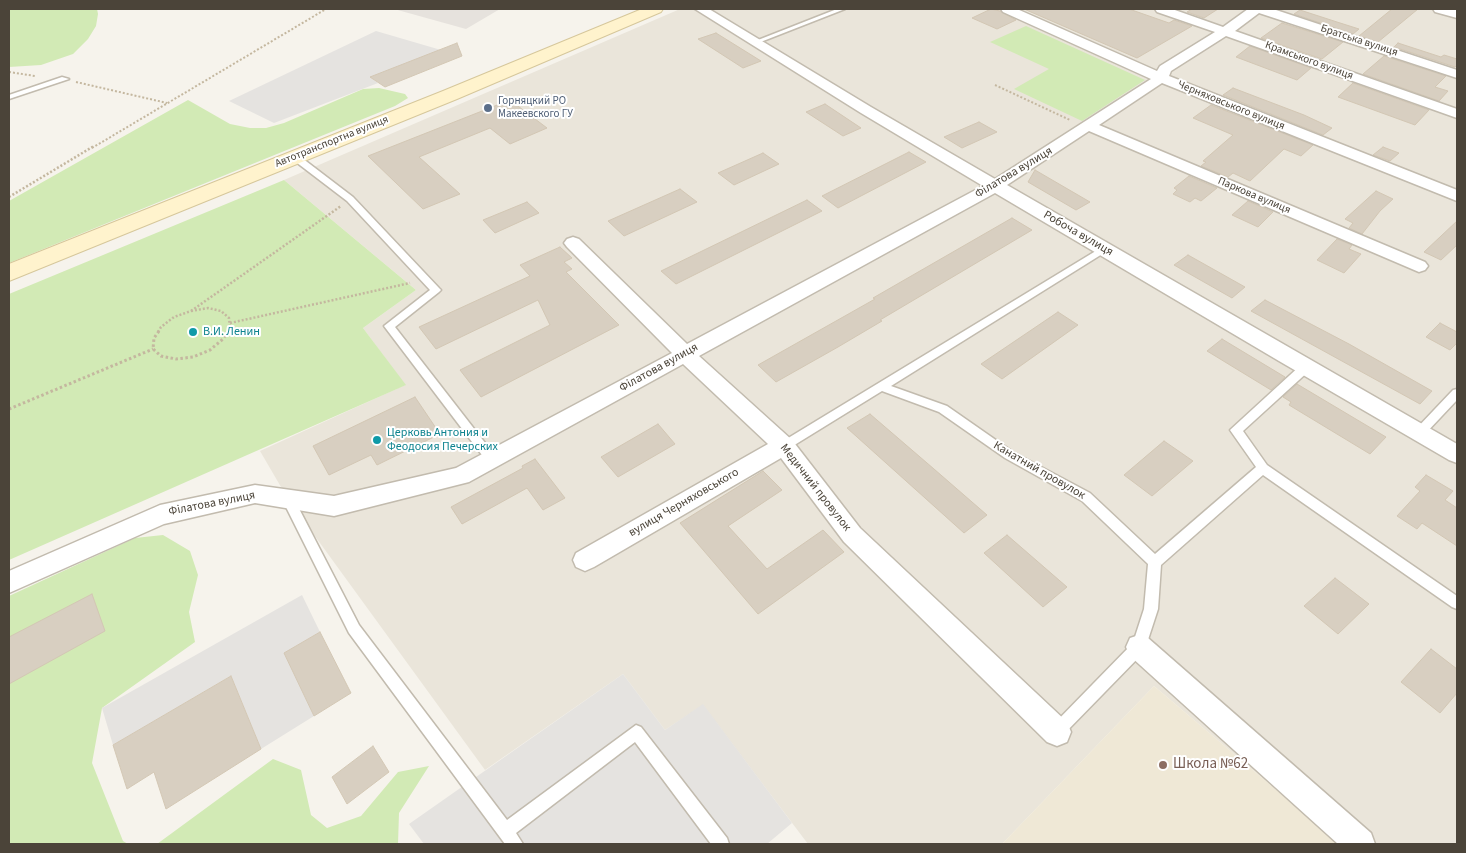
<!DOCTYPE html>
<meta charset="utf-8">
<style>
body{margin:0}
#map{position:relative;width:1466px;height:853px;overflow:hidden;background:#f6f3ec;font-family:"Source Sans 3",sans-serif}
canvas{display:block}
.frame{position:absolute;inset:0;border:10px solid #4b4439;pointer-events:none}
</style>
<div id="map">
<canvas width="1466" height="853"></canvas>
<div class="frame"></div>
</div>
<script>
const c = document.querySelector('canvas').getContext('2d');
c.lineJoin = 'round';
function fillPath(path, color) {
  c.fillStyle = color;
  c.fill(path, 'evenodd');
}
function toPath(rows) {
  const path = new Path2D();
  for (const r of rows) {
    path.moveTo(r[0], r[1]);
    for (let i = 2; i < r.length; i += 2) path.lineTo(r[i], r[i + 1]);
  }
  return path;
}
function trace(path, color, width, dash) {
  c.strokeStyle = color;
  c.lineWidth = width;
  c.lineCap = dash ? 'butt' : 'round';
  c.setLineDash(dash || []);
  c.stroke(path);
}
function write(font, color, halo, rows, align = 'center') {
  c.font = font + ' "Source Sans 3",sans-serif';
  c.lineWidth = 4;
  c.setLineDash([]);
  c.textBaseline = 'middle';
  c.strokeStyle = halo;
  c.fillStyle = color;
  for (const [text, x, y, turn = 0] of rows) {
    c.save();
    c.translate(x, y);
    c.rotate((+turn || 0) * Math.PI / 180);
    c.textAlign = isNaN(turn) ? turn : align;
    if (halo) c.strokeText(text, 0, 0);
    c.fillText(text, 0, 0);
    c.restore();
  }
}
const residential = toPath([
 [680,9,1457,9,1457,844,1340,844,1154,686,1002,844,808,844,703,705,665,730,623,674,485,770,288,499,260,451,405,385,363,328,416,290,284,180]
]);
const industrial = toPath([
 [394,9,500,9,466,29]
]);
const education = toPath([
 [1154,686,1340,844,1002,844]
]);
const green = toPath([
 [9,9,97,9,98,14,96,26,88,39,73,54,41,65,9,67],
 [1026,26,1145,80,1082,121,1014,89,1049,69,990,42],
 [379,88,405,94,408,98,395,106,9,263,9,201,188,100,230,124,250,128,266,128,284,123,363,89],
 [284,180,416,290,363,328,406,385,9,560,9,294],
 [163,535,190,551,198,575,189,612,195,642,102,708,92,763,123,841,128,844,9,844,9,596,135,538],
 [273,759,301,770,311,815,327,828,361,816,398,772,429,766,399,813,398,844,157,844]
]);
const parking = toPath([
 [376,31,441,50,371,77,378,83,274,123,229,101],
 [302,595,320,632,285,653,314,716,261,749,231,676,113,745,102,708],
 [623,674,665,730,703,704,792,823,767,844,424,844,409,824]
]);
const building = toPath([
 [991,9,1000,11,1016,20,997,29,972,18,991,9],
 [1024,9,1129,9,1169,23,1174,20,1192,26,1137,58,1024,9],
 [1192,9,1218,9,1204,18,1187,12,1192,9],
 [1392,9,1418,9,1378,42,1359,36,1392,9],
 [1300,10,1337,22,1359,29,1353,34,1294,14,1300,10],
 [1282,23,1343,42,1322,59,1261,38,1282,23],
 [716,33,761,61,743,68,698,39,716,33],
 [457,43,462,56,385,87,370,77,457,43],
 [1398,43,1441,57,1444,55,1457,59,1457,65,1455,67,1394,47,1398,43],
 [1250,46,1311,68,1297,80,1236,57,1250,46],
 [1384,56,1446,76,1435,87,1448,91,1439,101,1363,74,1384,56],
 [1353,83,1429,110,1415,125,1338,97,1353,83],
 [1233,88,1304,115,1332,128,1323,135,1223,95,1233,88],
 [510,100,547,128,510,144,490,128,419,157,460,194,423,209,368,156,510,100],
 [825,104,861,128,843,136,806,112,825,104],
 [1211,105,1313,145,1301,156,1284,149,1250,181,1233,173,1228,177,1201,166,1206,162,1203,161,1233,135,1193,118,1211,105],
 [979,122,997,132,962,148,944,137,979,122],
 [1383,147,1399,153,1390,161,1373,155,1383,147],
 [909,152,926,162,838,208,822,196,909,152],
 [763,153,779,164,734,185,718,173,763,153],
 [1035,170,1090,202,1076,210,1028,182,1035,170],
 [1189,176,1217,188,1201,201,1195,198,1190,202,1173,194,1177,190,1174,188,1189,176],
 [680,189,697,202,624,236,608,221,680,189],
 [1376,191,1393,199,1380,211,1362,234,1349,228,1353,223,1345,219,1376,191],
 [807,200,822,211,676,284,661,271,807,200],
 [1248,201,1273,212,1258,227,1232,215,1248,201],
 [527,202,539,213,495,233,483,220,527,202],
 [1012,218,1032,230,880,320,882,321,838,347,776,382,758,365,875,299,873,298,1012,218],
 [1457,221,1457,245,1441,260,1424,252,1457,221],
 [1337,239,1352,245,1349,249,1361,254,1344,273,1317,260,1337,239],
 [560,247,572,258,564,262,572,269,566,272,619,325,481,397,460,370,550,325,538,300,436,349,419,327,530,276,520,265,560,247],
 [1188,255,1245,287,1232,298,1174,265,1188,255],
 [1265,300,1349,344,1432,391,1420,404,1251,311,1265,300],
 [1058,312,1078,325,1002,379,981,364,1058,312],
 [1440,323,1457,332,1457,343,1450,350,1426,337,1440,323],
 [1222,339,1285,377,1271,390,1207,351,1222,339],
 [1297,384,1386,437,1370,454,1289,405,1291,402,1283,397,1297,384],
 [415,397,440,434,377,465,371,455,329,475,313,446,415,397],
 [870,414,934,469,987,515,964,533,847,428,870,414],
 [658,424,675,444,618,477,601,457,658,424],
 [1164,441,1193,461,1152,496,1124,475,1164,441],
 [535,459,565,498,543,510,527,488,462,524,451,507,523,468,522,466,535,459],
 [763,471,782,490,728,526,767,569,823,530,844,552,758,614,680,523,763,471],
 [1426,475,1453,491,1445,500,1457,508,1457,546,1422,523,1417,529,1397,516,1420,491,1415,487,1426,475],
 [1007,535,1067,587,1043,607,984,553,1007,535],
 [1335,578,1369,604,1338,634,1304,606,1335,578],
 [92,594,105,631,9,684,9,637,92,594],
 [320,632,351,693,314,716,284,653,320,632],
 [1431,649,1457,669,1457,693,1440,713,1401,682,1431,649],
 [231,676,261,749,166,809,154,772,127,789,113,745,231,676],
 [373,746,389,772,347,804,332,777,373,746]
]);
const pathFar2 = toPath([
 [9,72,35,76],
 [76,82,167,103],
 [995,85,1070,120],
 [92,148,326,9]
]);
const pathFar1 = toPath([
 [9,197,94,146],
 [191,311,341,206],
 [191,311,208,308,221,311,229,318,230,328,227,332],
 [230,323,410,283],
 [158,332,161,327,174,317,191,311]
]);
const path = toPath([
 [159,331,154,338,153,349,161,356,176,359,193,357,210,350,223,339,228,331],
 [9,409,153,349]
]);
const lane = toPath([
 [837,9,845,9,758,43,753,42,837,9],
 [62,77,69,79,9,99,9,95,62,77],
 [292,155,298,155,353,197,439,288,441,290,439,292,395,327,496,457,498,460,496,463,488,463,384,326,430,290,347,201,292,159,292,155],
 [1104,246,1107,247,1107,251,891,386,947,406,1013,452,1090,493,1155,554,1256,467,1230,430,1302,364,1310,364,1311,367,1310,370,1243,431,1267,465,1457,596,1457,609,1452,607,1263,475,1161,565,1158,609,1144,652,1062,736,1057,738,1052,736,1050,731,1052,726,1133,643,1144,609,1148,564,1082,501,1005,458,939,412,882,391,788,449,780,449,778,446,780,443,1104,246],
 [1457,389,1457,400,1424,435,1416,435,1414,432,1416,429,1453,390,1457,389],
 [288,494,292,495,359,625,507,820,636,725,641,727,727,838,729,844,711,844,635,742,516,833,523,844,505,844,349,633,282,499,284,495,288,494]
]);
const street = toPath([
 [695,9,709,9,871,107,995,179,1151,79,1003,12,1001,9,1017,9,1157,71,1160,66,1215,32,1157,12,1155,9,1172,9,1223,27,1248,9,1273,9,1457,70,1457,78,1259,13,1235,31,1457,109,1457,118,1226,36,1171,71,1169,76,1457,190,1457,201,1162,83,1099,125,1425,262,1428,266,1425,270,1419,272,1089,131,1007,185,1457,444,1457,463,1449,460,1279,361,995,193,699,356,792,440,860,528,1067,722,1071,732,1067,742,1057,746,1047,742,844,542,781,458,594,567,585,571,576,567,573,560,576,553,768,444,683,364,469,482,334,516,255,503,164,524,9,593,9,571,160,505,255,485,334,496,456,468,672,353,567,247,564,243,567,239,573,237,579,239,687,344,983,186,861,113,695,9],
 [1433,9,1457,10,1457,18,1435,12,1433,9],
 [1139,635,1148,638,1371,833,1375,844,1338,844,1130,656,1126,647,1130,638,1139,635]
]);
const secondary = toPath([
 [642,9,663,9,661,12,457,99,9,281,9,264,443,91,642,9]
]);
const markers = [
 [488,108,5,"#5c6f8a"],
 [193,332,5,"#0f9aa8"],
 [377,440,5,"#0f9aa8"],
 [1163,765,5,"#8d6e63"]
];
const farStreetnames = [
 ["Братська вулиця",1359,41,18],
 ["Крамського вулиця",1309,61,20],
 ["Черняховського вулиця",1231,106,22],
 ["Автотранспортна вулиця",332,142,-22],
 ["Паркова вулиця",1254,196,23]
];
const farServicenames = [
 ["Горняцкий РО",498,102],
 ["Макеевского ГУ",498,115]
];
const streetNames = [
 ["Філатова вулиця",1014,173,-31],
 ["Робоча вулиця",1078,234,30],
 ["Філатова вулиця",659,368,-29],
 ["Канатний провулок",1039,471,30],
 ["Медичний провулок",815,488,52],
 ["вулиця Черняховського",684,503,-30],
 ["Філатова вулиця",212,504,-11]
];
const cultureNames = [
 ["В.И. Ленин",203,332],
 ["Церковь Антония и",387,433],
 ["Феодосия Печерских",387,447]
];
const nearEducationnames = [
 ["Школа №62",1173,765]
];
fillPath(residential, '#eae5da');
fillPath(industrial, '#e6e2dd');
fillPath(education, '#efe8d6');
fillPath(green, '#d2eab5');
fillPath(parking, '#e5e3e0');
fillPath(building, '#d8cfc1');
trace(building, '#d3c7b4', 1);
trace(lane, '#c2bbae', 3);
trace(street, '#c2bbae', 3);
trace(secondary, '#d6c79b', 2);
trace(pathFar2, '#c4b79f', 2, [2, 2]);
trace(pathFar1, '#c4b79f', 2.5, [2, 2]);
trace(path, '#c4b79f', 3, [2.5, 2.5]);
fillPath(lane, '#fff');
fillPath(street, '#fff');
fillPath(secondary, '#fff3cd');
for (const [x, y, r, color] of markers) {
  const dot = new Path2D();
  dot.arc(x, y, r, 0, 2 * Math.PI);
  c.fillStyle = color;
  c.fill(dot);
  trace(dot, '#fff', 2);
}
write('11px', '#4b4439', '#fff', farStreetnames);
write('11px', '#4e5e75', '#fff', farServicenames, 'left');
write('12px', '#4b4439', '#fff', streetNames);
write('12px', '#0d838f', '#fff', cultureNames, 'left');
write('15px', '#785e54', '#fff', nearEducationnames, 'left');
</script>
